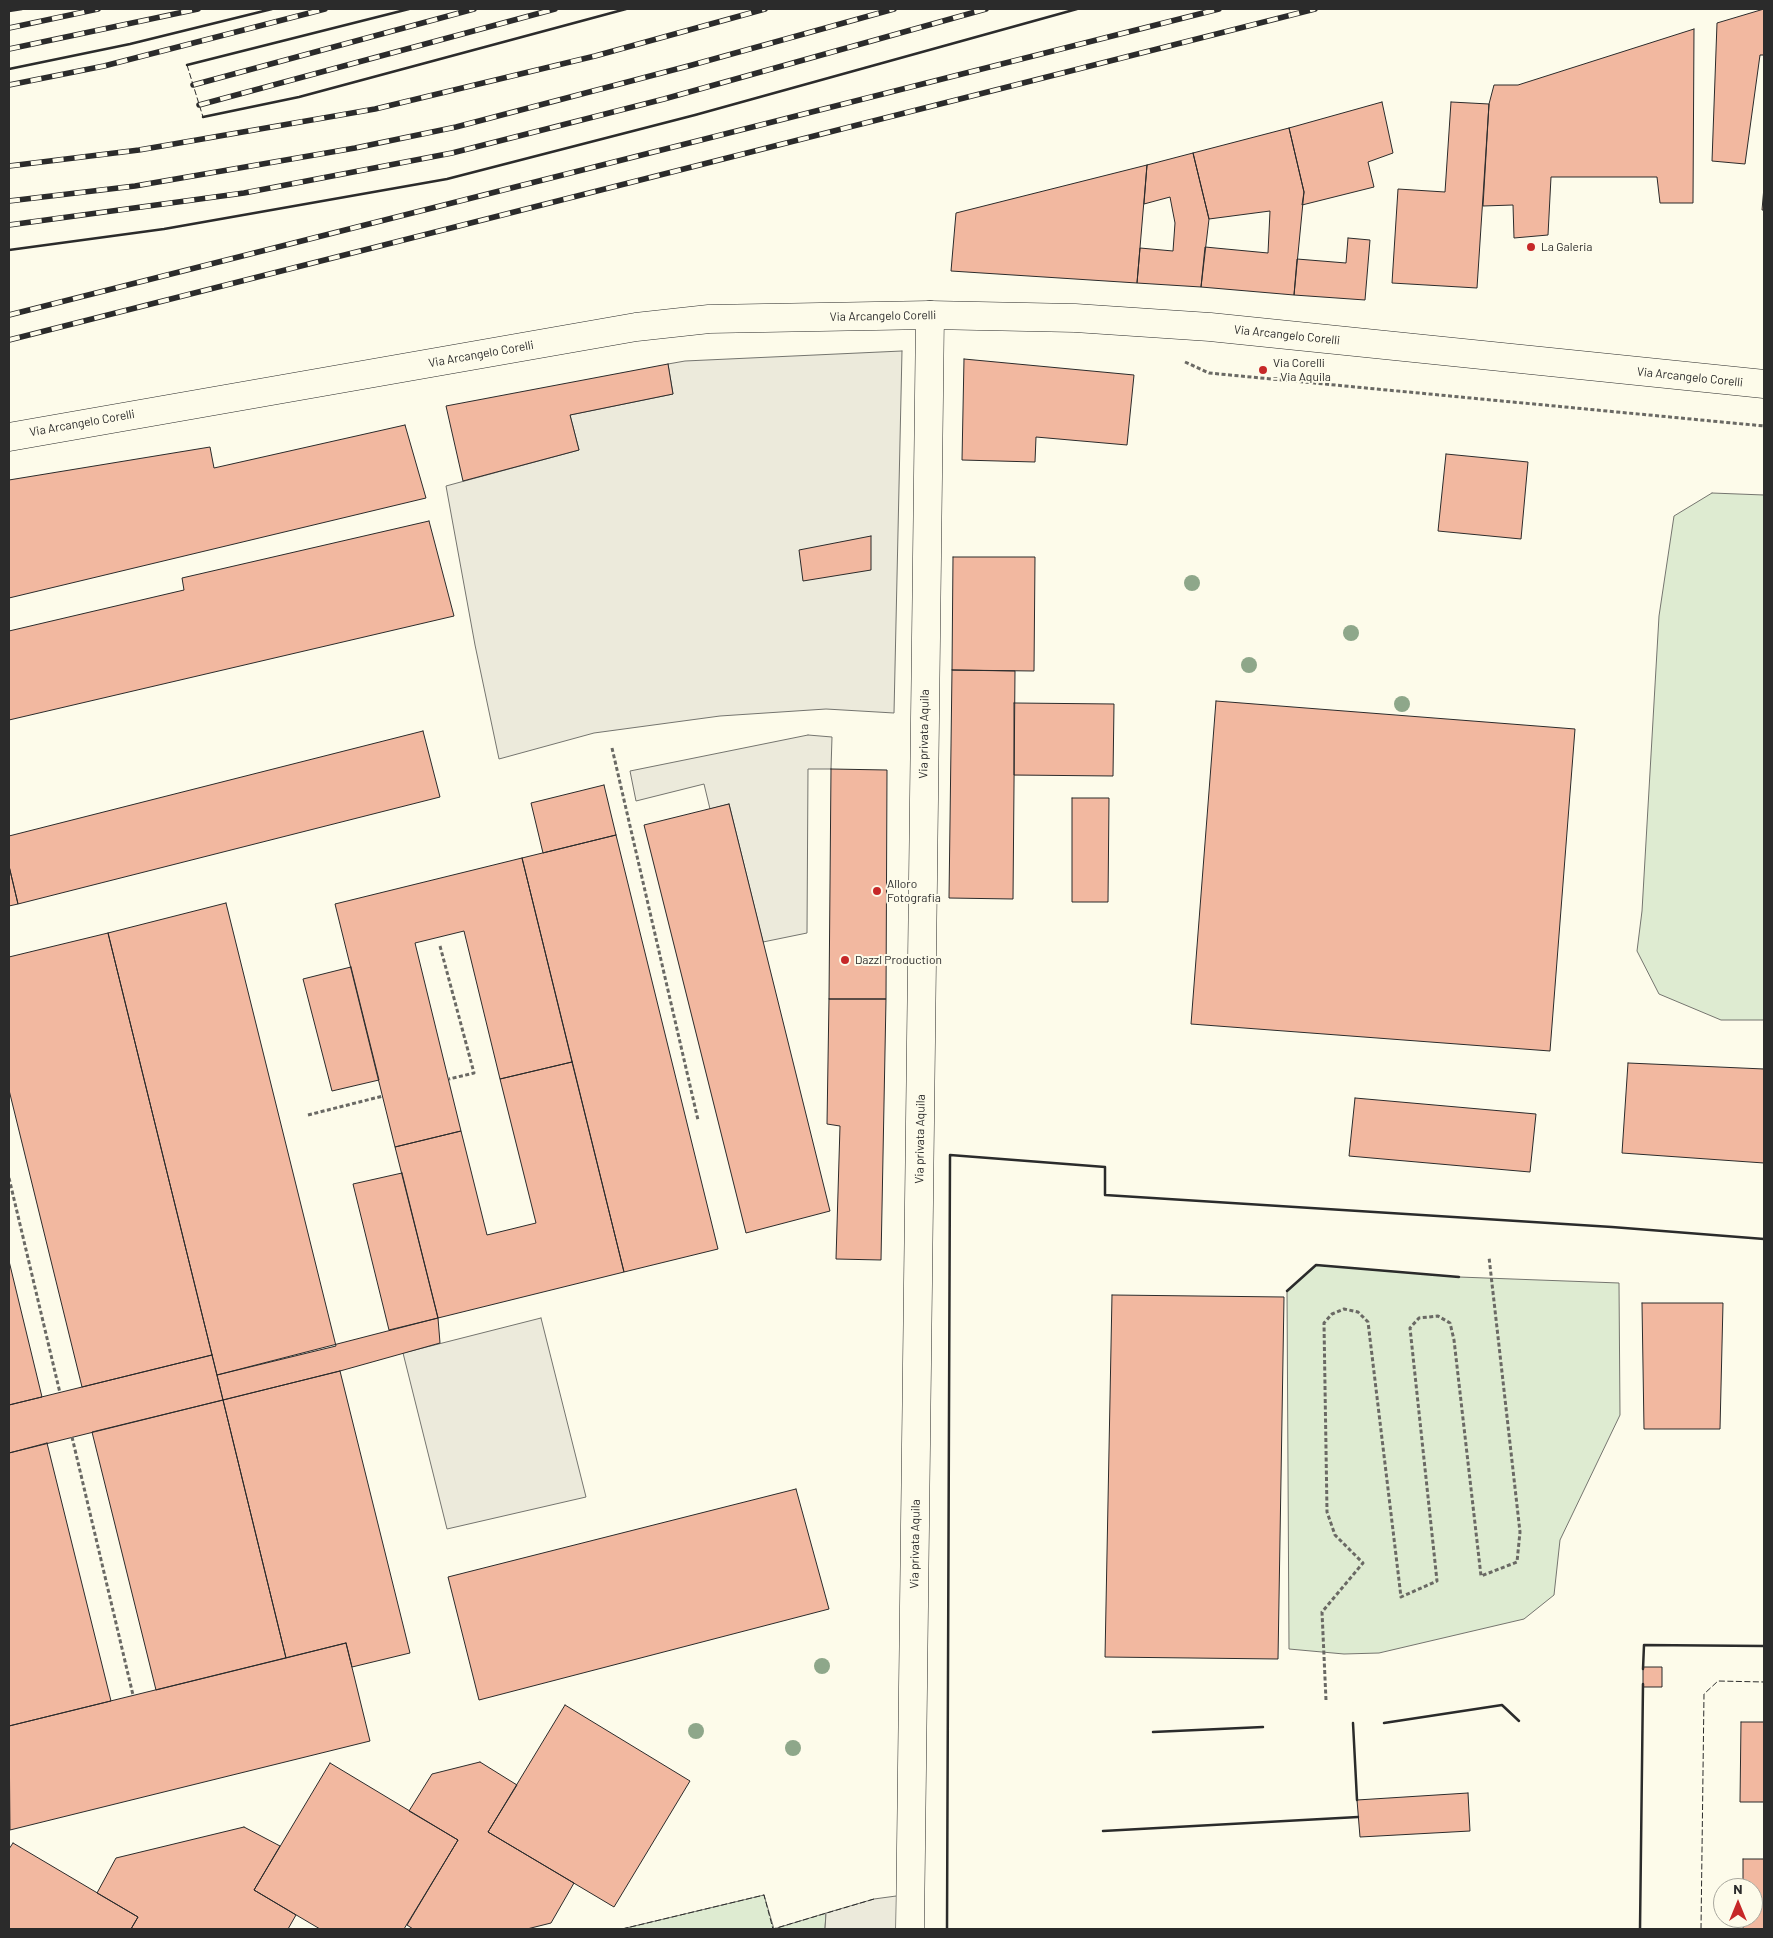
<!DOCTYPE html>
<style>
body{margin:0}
#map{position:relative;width:1773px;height:1938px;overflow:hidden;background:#fdfbea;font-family:Barlow,sans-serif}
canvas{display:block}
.frame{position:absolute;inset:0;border:10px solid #2b2b2b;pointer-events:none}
.north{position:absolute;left:1713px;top:1878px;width:50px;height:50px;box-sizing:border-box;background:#fdfbea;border:1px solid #a9a89e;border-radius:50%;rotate:0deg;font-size:14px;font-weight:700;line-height:20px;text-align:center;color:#2b2b2b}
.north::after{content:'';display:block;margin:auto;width:18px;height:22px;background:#c62828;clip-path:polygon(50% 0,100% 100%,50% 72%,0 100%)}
</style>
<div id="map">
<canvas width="1773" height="1938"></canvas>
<div class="frame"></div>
<div class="north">N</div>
</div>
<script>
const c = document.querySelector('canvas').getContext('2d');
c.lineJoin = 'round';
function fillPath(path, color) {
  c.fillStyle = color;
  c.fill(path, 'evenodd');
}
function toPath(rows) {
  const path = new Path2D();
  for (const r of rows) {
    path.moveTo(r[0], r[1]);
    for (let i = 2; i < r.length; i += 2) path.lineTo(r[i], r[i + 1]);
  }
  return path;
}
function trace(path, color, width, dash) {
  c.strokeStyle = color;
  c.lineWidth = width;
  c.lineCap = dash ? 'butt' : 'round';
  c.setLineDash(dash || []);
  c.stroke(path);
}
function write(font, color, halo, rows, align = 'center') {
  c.font = font + ' Barlow,sans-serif';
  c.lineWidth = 4;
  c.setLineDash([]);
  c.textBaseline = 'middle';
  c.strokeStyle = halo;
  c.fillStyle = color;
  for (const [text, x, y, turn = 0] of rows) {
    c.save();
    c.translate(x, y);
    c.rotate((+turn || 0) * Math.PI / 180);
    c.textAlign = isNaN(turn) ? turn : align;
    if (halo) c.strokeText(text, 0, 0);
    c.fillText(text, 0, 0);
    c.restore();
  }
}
const green = toPath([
 [1712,493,1764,495,1764,1020,1721,1020,1659,994,1637,951,1642,911,1659,616,1674,516,1712,493],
 [1316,1265,1459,1277,1619,1283,1620,1415,1560,1540,1554,1595,1524,1619,1379,1653,1344,1654,1289,1649,1287,1291,1316,1265],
 [764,1895,774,1929,826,1913,825,1929,622,1929,764,1895]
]);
const parking = toPath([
 [902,351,894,713,826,709,720,716,594,733,499,759,475,645,446,486,579,450,570,415,673,394,668,364,685,361,902,351],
 [808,735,832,737,831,769,808,769,807,933,763,942,729,804,710,809,704,784,636,801,630,771,808,735],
 [541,1318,586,1497,447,1529,403,1353,541,1318],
 [911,1894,910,1929,825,1929,826,1913,874,1899,911,1894]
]);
const building = toPath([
 [1764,9,1764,55,1760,55,1745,164,1712,161,1717,23,1764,9],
 [1694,29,1693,203,1660,203,1657,177,1551,177,1548,235,1514,238,1513,205,1483,206,1489,104,1494,85,1518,85,1694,29],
 [1382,102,1393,153,1368,162,1374,187,1302,205,1304,192,1289,128,1382,102],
 [1451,102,1489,104,1477,288,1392,283,1398,189,1445,192,1451,102],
 [1289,128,1304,192,1294,295,1201,287,1205,247,1268,253,1270,211,1209,219,1193,153,1289,128],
 [1193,153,1209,219,1201,287,1137,283,1140,248,1173,251,1175,223,1170,197,1144,204,1147,165,1193,153],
 [1147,165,1137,283,951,271,956,213,1147,165],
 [1764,187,1764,210,1762,210,1764,187],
 [1348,238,1370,240,1365,300,1294,295,1297,259,1346,263,1348,238],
 [964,359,1134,375,1127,445,1036,437,1035,462,962,460,964,359],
 [668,364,673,394,570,415,579,450,463,481,446,406,668,364],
 [405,425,426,498,9,598,9,480,210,447,214,468,405,425],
 [1446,454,1528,462,1521,539,1438,531,1446,454],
 [429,521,454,616,9,720,9,631,184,590,182,578,429,521],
 [871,536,871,570,803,581,799,550,871,536],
 [953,557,1035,557,1034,671,952,670,953,557],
 [952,670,1015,671,1013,899,949,898,952,670],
 [1216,701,1575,729,1550,1051,1191,1024,1216,701],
 [1014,703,1114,704,1113,776,1014,775,1014,703],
 [423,731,440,797,18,904,9,866,9,836,423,731],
 [831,769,887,770,886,999,829,999,831,769],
 [604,785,616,835,543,853,531,803,604,785],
 [1072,798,1109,798,1108,902,1072,902,1072,798],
 [729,804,830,1211,746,1233,644,825,729,804],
 [616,835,718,1249,624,1272,522,858,616,835],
 [522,858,572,1062,500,1079,464,931,415,943,461,1131,395,1147,335,904,522,858],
 [9,866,18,904,9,906,9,866],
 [226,903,336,1346,217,1375,108,933,226,903],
 [108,933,212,1355,82,1387,9,1090,9,957,108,933],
 [351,967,379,1080,332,1091,303,979,351,967],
 [829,999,886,999,881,1260,836,1259,840,1126,827,1124,829,999],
 [572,1062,624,1272,438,1318,395,1147,461,1131,487,1235,536,1223,500,1079,572,1062],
 [1628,1063,1764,1069,1764,1163,1622,1153,1628,1063],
 [1355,1098,1536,1114,1530,1172,1349,1156,1355,1098],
 [402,1173,438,1318,389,1330,353,1184,402,1173],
 [9,1261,42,1397,9,1405,9,1261],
 [1112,1295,1284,1297,1278,1659,1105,1657,1112,1295],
 [1642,1303,1723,1303,1720,1429,1644,1429,1642,1303],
 [438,1318,440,1343,340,1371,223,1400,217,1375,438,1318],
 [212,1355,223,1400,9,1453,9,1405,212,1355],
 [340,1371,410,1653,352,1667,346,1643,286,1658,223,1400,340,1371],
 [223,1400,286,1658,156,1690,92,1432,223,1400],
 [47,1443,111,1701,9,1726,9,1453,47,1443],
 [796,1489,829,1609,479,1700,448,1577,796,1489],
 [346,1643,370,1741,10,1830,9,1726,346,1643],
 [1643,1667,1662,1667,1662,1687,1643,1687,1643,1667],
 [565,1705,690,1781,614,1907,488,1832,565,1705],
 [1741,1722,1764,1722,1764,1802,1740,1802,1741,1722],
 [480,1762,517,1785,488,1832,574,1883,551,1923,527,1929,413,1929,407,1925,458,1840,409,1811,432,1774,480,1762],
 [330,1763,458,1840,404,1929,320,1929,254,1890,330,1763],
 [1468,1793,1470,1831,1360,1837,1357,1800,1468,1793],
 [244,1827,280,1846,254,1890,296,1915,288,1929,131,1929,138,1917,97,1893,116,1858,244,1827],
 [13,1843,138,1917,131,1929,9,1929,9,1849,13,1843],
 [1743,1859,1764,1859,1764,1929,1743,1929,1743,1918,1753,1918,1753,1888,1743,1888,1743,1859]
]);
const path = toPath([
 [1185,362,1209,373,1764,426],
 [612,748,698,1120],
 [440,946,474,1073,449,1079],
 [308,1115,383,1096],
 [9,1178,60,1393],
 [72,1437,133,1695],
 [1326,1700,1322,1612,1363,1563,1335,1535,1327,1512,1324,1323,1332,1314,1344,1309,1358,1312,1368,1322,1401,1597,1437,1581,1410,1328,1419,1318,1438,1316,1450,1323,1454,1340,1481,1576,1517,1562,1520,1532,1489,1257]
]);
const street = toPath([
 [910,1929,930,315]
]);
const secondary = toPath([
 [9,437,636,327,709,319,930,315,1075,318,1210,327,1764,384]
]);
const rail = toPath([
 [9,28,98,9],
 [9,49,198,9],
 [9,85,104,66,325,9],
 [193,85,474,9],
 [199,105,555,9],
 [9,166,139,150,375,109,595,56,765,9],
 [9,201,135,186,355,148,456,127,692,65,894,9],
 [9,225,244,193,452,153,664,99,986,9],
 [9,315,1219,9],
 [9,340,1315,9]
]);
const fence = toPath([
 [187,65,203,117],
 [622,1929,764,1895,773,1929,874,1899],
 [1701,1929,1704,1694,1718,1681,1764,1682]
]);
const wall = toPath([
 [9,11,22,9],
 [187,65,409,9],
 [9,69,130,44,272,9],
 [203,117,299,97,626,9],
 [9,250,164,229,447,179,695,115,1077,9],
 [1287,1291,1316,1265,1459,1277],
 [1643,1669,1644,1645,1764,1646],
 [1353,1723,1357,1800],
 [1384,1723,1502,1705,1519,1721],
 [1153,1732,1263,1727],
 [1103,1831,1358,1817],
 [947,1929,950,1155,1105,1167,1105,1195,1612,1227,1764,1239],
 [1640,1929,1643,1684]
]);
const trees = [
 [1192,583],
 [1351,633],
 [1249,665],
 [1402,704],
 [822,1666],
 [696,1731],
 [793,1748]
];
const markers = [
 [1531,247,5,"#c62828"],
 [1263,370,5,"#c62828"],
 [877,891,5,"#c62828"],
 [845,960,5,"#c62828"]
];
const poiNames = [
 ["La Galeria",1541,247],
 ["Via Corelli",1273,363],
 ["- Via Aquila",1273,377],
 ["Alloro",887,884],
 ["Fotografia",887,898],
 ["Dazzl Production",855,960]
];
const streetNames = [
 ["Via Arcangelo Corelli",883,316,-1],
 ["Via Arcangelo Corelli",1287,335,6],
 ["Via Arcangelo Corelli",481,354,-10],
 ["Via Arcangelo Corelli",1690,377,6],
 ["Via Arcangelo Corelli",82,423,-10],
 ["Via privata Aquila",924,734,-89],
 ["Via privata Aquila",920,1139,-89],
 ["Via privata Aquila",915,1544,-89]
];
fillPath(green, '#deebd1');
trace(green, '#74746e', 1);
fillPath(parking, '#eceadb');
trace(parking, '#74746e', 1);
fillPath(building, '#f2b8a0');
trace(building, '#2b2b2b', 1);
trace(street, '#2b2b2b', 29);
trace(secondary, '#2b2b2b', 29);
trace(path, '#6a6964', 3, [4, 2.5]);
trace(street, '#fdfbea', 28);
trace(secondary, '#fdfbea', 28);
trace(rail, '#2b2b2b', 5.5);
trace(rail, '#fdfbea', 4, [11]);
trace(fence, '#2b2b2b', 1, [6, 2.5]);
trace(wall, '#2b2b2b', 2.5);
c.fillStyle = '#8ea78a';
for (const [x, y] of trees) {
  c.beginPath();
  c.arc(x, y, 8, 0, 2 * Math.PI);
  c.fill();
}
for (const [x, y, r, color] of markers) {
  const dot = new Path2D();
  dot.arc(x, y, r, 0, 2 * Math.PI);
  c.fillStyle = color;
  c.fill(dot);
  trace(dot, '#fdfbea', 2);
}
write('12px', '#2b2b2b', '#fdfbea', poiNames, 'left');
write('12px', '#2b2b2b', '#fdfbea', streetNames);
</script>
